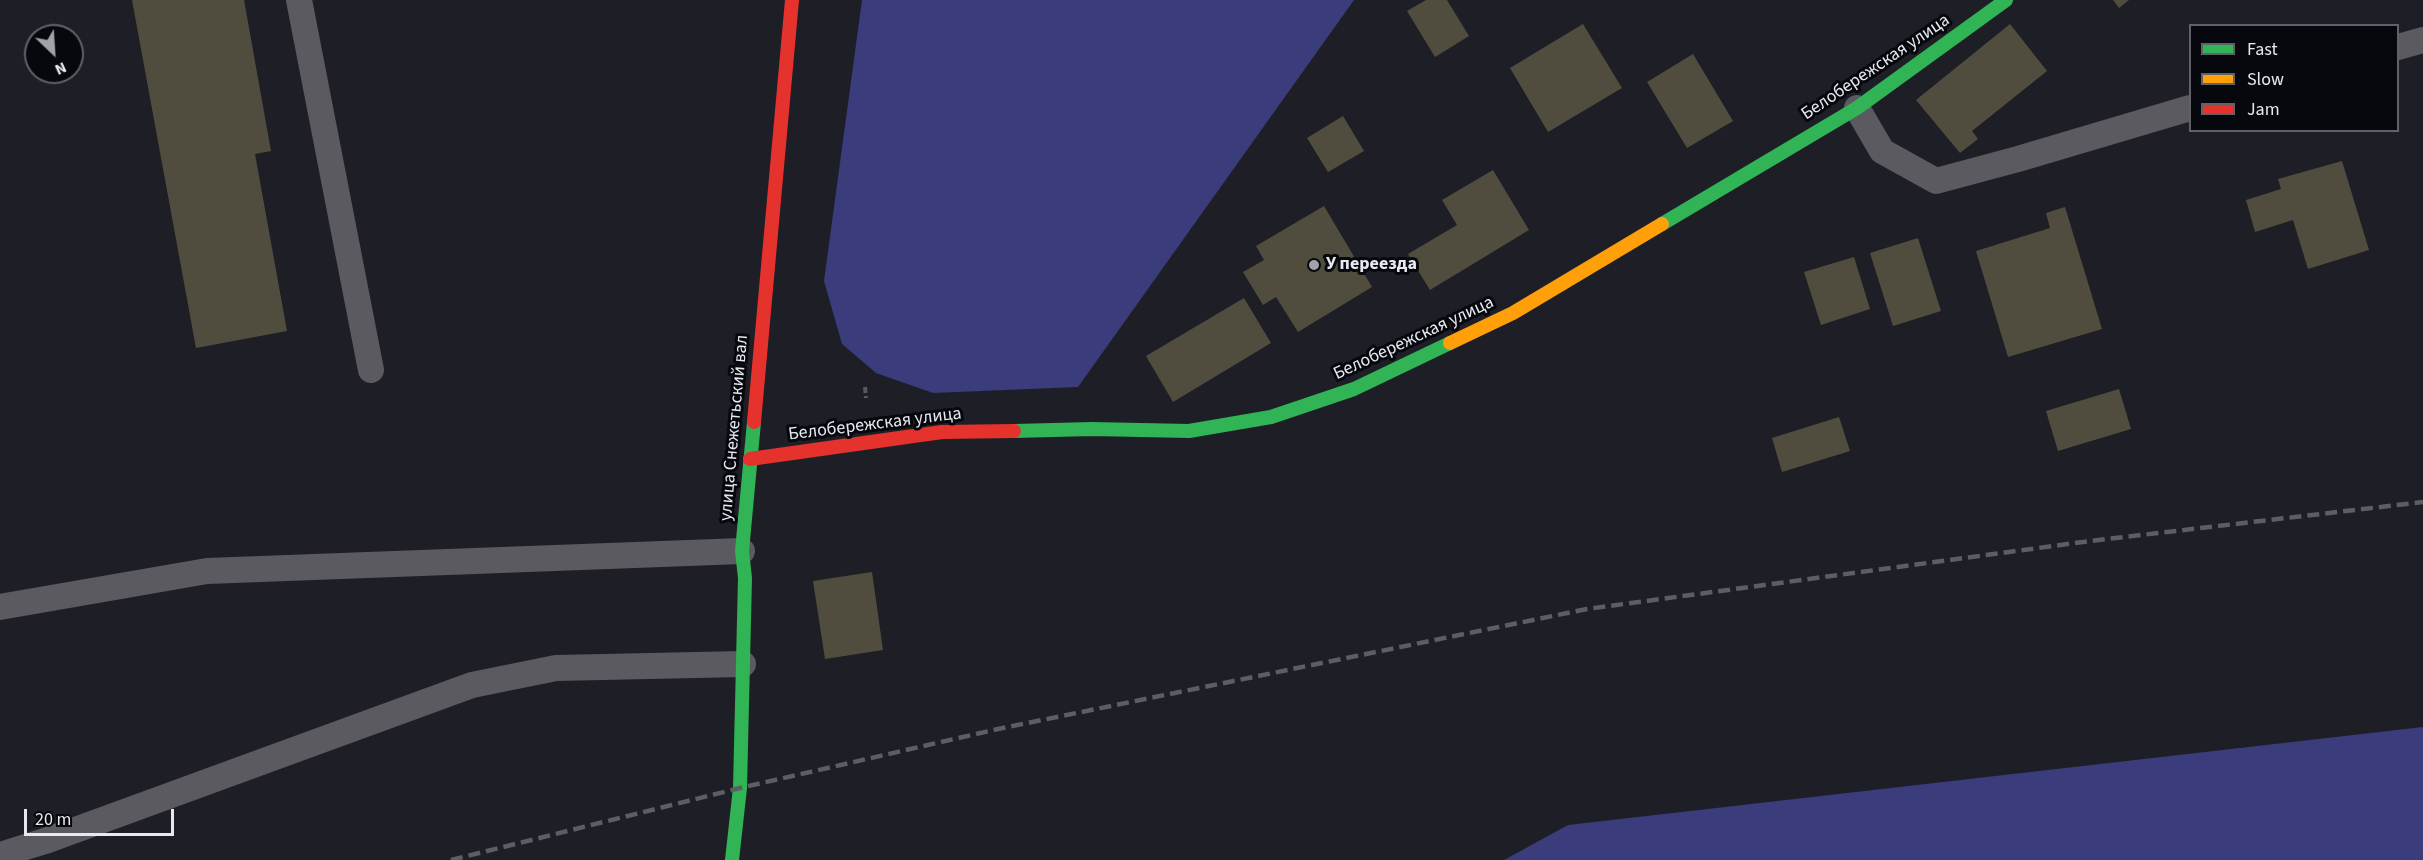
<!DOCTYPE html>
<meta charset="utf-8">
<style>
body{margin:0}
#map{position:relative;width:2423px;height:860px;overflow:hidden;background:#1e1f26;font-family:"Source Sans 3",sans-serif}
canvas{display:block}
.legend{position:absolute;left:2189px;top:24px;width:210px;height:108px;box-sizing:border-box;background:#07080d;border:2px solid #616268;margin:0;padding:8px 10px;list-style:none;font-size:18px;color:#e7e9f1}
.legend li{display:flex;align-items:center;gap:12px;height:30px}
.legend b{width:30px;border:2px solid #616268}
.north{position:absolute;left:24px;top:24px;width:60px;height:60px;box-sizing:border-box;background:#07080d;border:2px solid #616268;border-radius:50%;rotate:155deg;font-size:16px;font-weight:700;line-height:24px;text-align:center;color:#e7e9f1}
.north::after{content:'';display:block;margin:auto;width:21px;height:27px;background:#a1a2aa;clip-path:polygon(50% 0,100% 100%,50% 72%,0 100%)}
.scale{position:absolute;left:24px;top:809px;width:150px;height:27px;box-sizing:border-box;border:3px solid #e7e9f1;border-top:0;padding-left:8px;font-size:18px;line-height:21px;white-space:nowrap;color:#e7e9f1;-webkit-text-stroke:4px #07080d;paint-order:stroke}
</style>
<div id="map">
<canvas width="2423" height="860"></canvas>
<ul class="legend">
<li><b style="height:8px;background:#30b455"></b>Fast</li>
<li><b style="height:8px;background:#ff9f0a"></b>Slow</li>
<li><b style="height:8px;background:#e5322d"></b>Jam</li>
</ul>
<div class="north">N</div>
<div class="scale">20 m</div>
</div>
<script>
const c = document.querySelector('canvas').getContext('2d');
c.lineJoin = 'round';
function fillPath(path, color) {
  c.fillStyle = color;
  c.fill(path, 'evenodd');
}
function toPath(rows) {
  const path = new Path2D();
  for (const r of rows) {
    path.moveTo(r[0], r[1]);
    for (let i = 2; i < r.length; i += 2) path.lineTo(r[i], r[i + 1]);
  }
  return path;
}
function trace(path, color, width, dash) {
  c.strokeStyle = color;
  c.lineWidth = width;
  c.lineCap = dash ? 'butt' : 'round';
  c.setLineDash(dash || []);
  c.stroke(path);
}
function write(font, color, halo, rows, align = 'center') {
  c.font = font + ' "Source Sans 3",sans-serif';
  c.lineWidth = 6;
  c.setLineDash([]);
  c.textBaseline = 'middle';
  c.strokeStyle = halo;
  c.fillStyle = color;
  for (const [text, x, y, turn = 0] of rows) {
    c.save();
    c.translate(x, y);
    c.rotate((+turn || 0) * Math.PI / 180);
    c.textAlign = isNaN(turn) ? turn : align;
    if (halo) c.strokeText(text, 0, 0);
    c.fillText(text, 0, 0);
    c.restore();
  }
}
const forest = toPath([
 [862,0,1354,0,1078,387,933,393,876,373,842,344,824,281],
 [2423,727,2423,860,1504,860,1568,825]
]);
const building = toPath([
 [132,0,244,0,271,151,255,154,287,331,196,348],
 [1426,0,1447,0,1469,36,1435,57,1407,11],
 [2113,0,2129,0,2119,8],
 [1583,24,1622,88,1548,132,1510,68],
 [2010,24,2047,71,1972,131,1978,139,1960,153,1916,100],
 [1693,54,1733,121,1687,148,1647,82],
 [1343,116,1364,151,1328,172,1307,138],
 [2342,161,2369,250,2308,269,2293,220,2255,232,2246,200,2281,189,2278,179],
 [1493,170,1529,230,1430,290,1408,254,1457,225,1442,200],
 [1324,206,1372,287,1298,332,1276,297,1263,305,1243,272,1264,260,1256,246],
 [2065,207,2102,329,2008,357,1976,251,2050,228,2046,213],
 [1918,238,1941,311,1893,326,1870,253],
 [1854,257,1870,309,1821,325,1804,272],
 [1244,298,1271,343,1173,402,1146,356],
 [2119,389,2131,429,2058,451,2046,411],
 [1839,417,1850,451,1782,472,1772,438],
 [872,572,883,650,825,659,813,581]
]);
const path = toPath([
 [865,387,866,398]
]);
const lane = toPath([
 [299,0,371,370],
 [2398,47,2423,40],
 [1857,108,1882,151,1936,181,2018,159,2190,108],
 [0,607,207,571,742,551],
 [0,855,48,840,472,685,556,668,743,664]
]);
const fast = toPath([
 [1662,224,1857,108,2006,0],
 [1014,431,1092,429,1189,431,1271,417,1354,389,1450,343],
 [732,860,740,788,745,578,742,551,754,422]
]);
const slow = toPath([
 [1450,343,1513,313,1662,224]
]);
const jam = toPath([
 [754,422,792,0],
 [750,459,942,432,1014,431]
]);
const rail = toPath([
 [451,860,740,788,998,729,1587,609,2090,541,2423,502]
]);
const markers = [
 [1314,265,6,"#a1a2aa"]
];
const streetNames = [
 ["Белобережская улица",1876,68,-34],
 ["Белобережская улица",1414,339,-25],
 ["Белобережская улица",875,425,-7],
 ["улица Снежетьский вал",735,428,-85]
];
const poiNames = [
 ["У переезда",1326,265]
];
fillPath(forest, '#3a3c7b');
fillPath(building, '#514d3e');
trace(path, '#595a5e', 4, [6, 3]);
trace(lane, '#5a5a60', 26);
trace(fast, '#30b455', 14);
trace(slow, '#ff9f0a', 14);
trace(jam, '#e5322d', 14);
trace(rail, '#5d5e62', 4.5, [12, 6]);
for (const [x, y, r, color] of markers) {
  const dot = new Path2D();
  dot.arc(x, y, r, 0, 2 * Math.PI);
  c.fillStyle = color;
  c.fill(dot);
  trace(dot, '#07080d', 2);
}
write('18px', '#e7e9f1', '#07080d', streetNames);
write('bold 18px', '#e7e9f1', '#07080d', poiNames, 'left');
</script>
